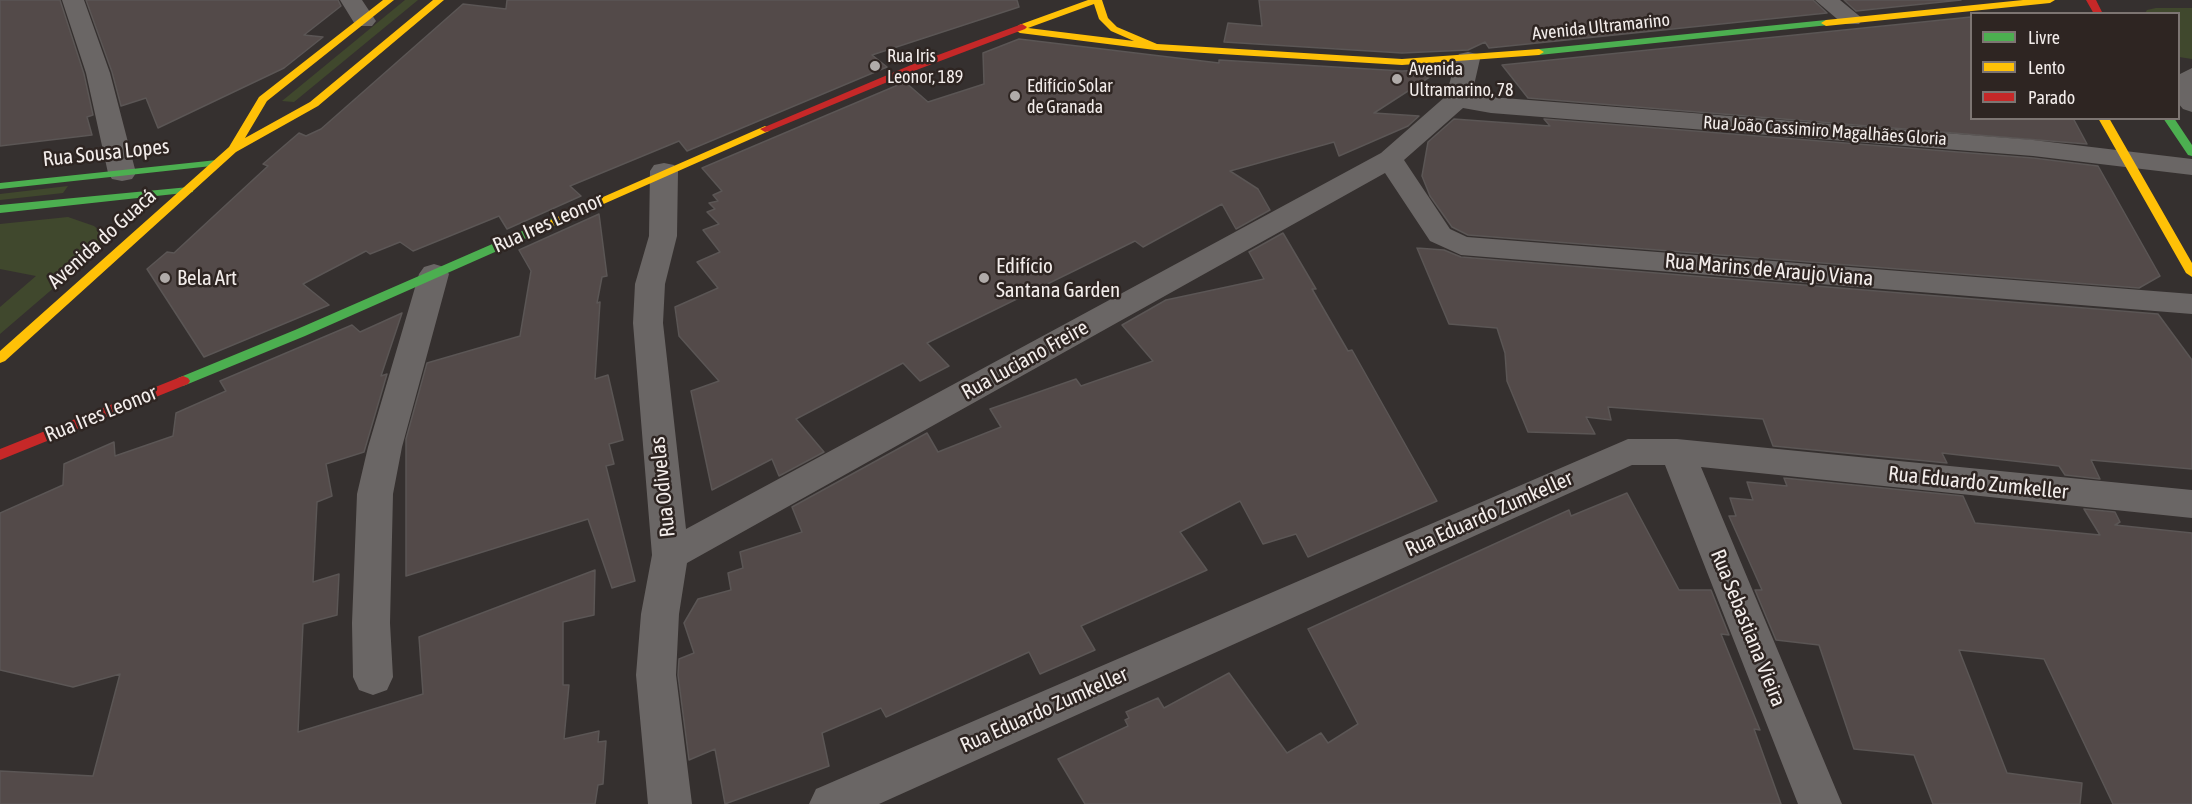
<!DOCTYPE html>
<meta charset="utf-8">
<style>
body{margin:0}
#map{position:relative;width:2192px;height:804px;overflow:hidden;background:#35302f;font-family:"Asap Condensed",sans-serif}
canvas{display:block}
.legend{position:absolute;left:1970px;top:12px;width:210px;height:108px;box-sizing:border-box;background:#2e2522;border:2px solid #7d7572;margin:0;padding:8px 10px;list-style:none;font-size:18px;color:#f3edeb}
.legend li{display:flex;align-items:center;gap:12px;height:30px}
.legend b{width:30px;border:2px solid #7d7572}
</style>
<div id="map">
<canvas width="2192" height="804"></canvas>
<ul class="legend">
<li><b style="height:8px;background:#4caf50"></b>Livre</li>
<li><b style="height:8px;background:#ffc107"></b>Lento</li>
<li><b style="height:8px;background:#c62828"></b>Parado</li>
</ul>
</div>
<script>
const c = document.querySelector('canvas').getContext('2d');
c.lineJoin = 'round';
function fillPath(path, color) {
  c.fillStyle = color;
  c.fill(path, 'evenodd');
}
function toPath(rows) {
  const path = new Path2D();
  for (const r of rows) {
    path.moveTo(r[0], r[1]);
    for (let i = 2; i < r.length; i += 2) path.lineTo(r[i], r[i + 1]);
  }
  return path;
}
function trace(path, color, width, dash) {
  c.strokeStyle = color;
  c.lineWidth = width;
  c.lineCap = dash ? 'butt' : 'round';
  c.setLineDash(dash || []);
  c.stroke(path);
}
function write(font, color, halo, rows, align = 'center') {
  c.font = font + ' "Asap Condensed",sans-serif';
  c.lineWidth = 5;
  c.setLineDash([]);
  c.textBaseline = 'middle';
  c.strokeStyle = halo;
  c.fillStyle = color;
  for (const [text, x, y, turn = 0] of rows) {
    c.save();
    c.translate(x, y);
    c.rotate((+turn || 0) * Math.PI / 180);
    c.textAlign = isNaN(turn) ? turn : align;
    if (halo) c.strokeText(text, 0, 0);
    c.fillText(text, 0, 0);
    c.restore();
  }
}
const green = toPath([
 [405,0,418,0,294,102,282,101],
 [2156,8,2192,8,2192,59,2179,57,2178,14,2145,13,2147,10],
 [68,186,63,193,0,200,0,194],
 [68,217,94,226,102,233,103,242,99,249,0,334,0,307,36,276,0,269,0,224]
]);
const building = toPath([
 [0,0,60,0,84,74,93,115,87,117,92,135,0,146,0,0],
 [86,0,338,0,341,6,304,35,323,37,284,68,158,128,146,98,121,106,112,72,86,0],
 [507,0,1017,0,1019,7,872,55,887,67,687,151,679,141,570,186,581,196,507,229,499,216,413,251,400,242,370,254,366,251,303,284,329,305,204,357,147,269,167,252,174,253,268,166,263,164,299,133,306,136,321,129,463,4,506,9,507,0],
 [1259,0,1813,0,1827,13,1489,48,1485,42,1468,50,1402,53,1224,42,1228,23,1262,26,1259,0],
 [1844,0,1961,0,1856,11,1844,0],
 [1971,17,1971,118,2073,118,2087,144,1528,98,1502,65,1971,17],
 [1019,39,1219,63,1219,60,1402,71,1442,69,1374,113,1419,116,1408,126,1339,156,1334,142,1230,171,1258,189,1270,210,1236,229,1222,204,1143,247,1135,241,927,343,949,366,920,381,903,363,796,419,824,452,779,476,772,459,712,490,691,391,719,381,679,336,675,307,718,288,697,262,720,252,703,230,719,224,707,212,715,209,709,203,718,201,713,195,722,191,702,168,905,82,928,102,984,84,983,53,1019,39],
 [1454,119,1550,126,1544,119,2033,158,2098,166,2160,276,2139,288,1468,235,1452,227,1430,196,1422,176,1428,142,1454,119],
 [599,214,607,276,602,277,597,303,600,302,595,379,608,375,623,440,609,444,614,464,606,466,635,581,612,588,588,519,406,576,406,439,427,363,520,336,531,271,519,250,599,214],
 [1283,233,1316,289,1312,289,1348,351,1352,350,1437,501,1308,557,1296,534,1263,544,1240,501,1180,532,1207,570,1081,626,1095,650,1040,674,1029,652,886,717,881,708,822,733,829,766,725,804,715,749,689,760,678,675,679,659,694,653,684,623,698,599,731,590,728,573,743,568,740,552,802,532,792,507,927,433,938,452,1001,427,990,409,1076,379,1081,386,1153,361,1122,325,1166,300,1264,279,1249,252,1283,233],
 [1417,248,1444,250,1461,257,2158,314,2192,360,2192,469,2091,460,2100,479,2065,475,2059,466,1968,456,1942,453,1947,463,1773,446,1763,419,1608,407,1611,420,1586,417,1595,434,1528,432,1507,381,1505,353,1497,328,1449,324,1417,248],
 [402,313,381,376,387,374,364,452,326,464,332,496,317,502,313,582,339,574,337,615,303,624,298,732,423,694,419,637,595,570,594,615,563,622,563,685,569,685,564,739,599,731,598,742,606,741,603,784,598,785,595,804,0,804,0,771,93,776,120,674,73,687,0,670,0,513,63,485,64,464,114,442,115,456,173,436,176,413,226,391,220,381,352,325,360,332,402,313],
 [1784,478,1963,496,1975,523,2100,535,2084,509,2115,512,2120,522,2115,525,2192,533,2192,804,2113,804,2044,659,1959,650,2007,773,2082,783,2080,804,1933,804,1914,755,1854,749,1819,645,1776,640,1755,590,1762,590,1729,516,1736,516,1730,498,1753,500,1747,482,1787,486,1784,478],
 [1627,493,1679,590,1711,590,1729,635,1721,634,1760,730,1754,729,1781,804,1085,804,1058,759,1128,726,1125,720,1129,718,1126,712,1158,698,1164,708,1229,673,1287,753,1321,733,1328,743,1358,724,1308,629,1569,510,1571,516,1627,493]
]);
const street = toPath([
 [62,0,84,0,110,73,136,173,132,179,122,181,112,179,108,173,86,73,62,0],
 [340,0,362,0,376,21,372,26,356,26,340,0],
 [1815,0,1840,0,1863,19,1859,24,1843,24,1815,0],
 [1468,52,1477,54,1480,59,1472,94,1491,97,2033,140,2192,159,2192,175,2033,156,1491,113,1463,108,1404,160,1450,229,1467,237,2192,294,2192,314,1461,255,1430,241,1385,173,687,563,679,614,676,675,692,804,648,804,636,675,641,614,652,555,633,323,635,284,649,236,650,171,654,165,664,163,674,165,678,171,677,236,665,284,663,323,686,529,1381,153,1446,96,1456,59,1459,54,1468,52],
 [2192,68,2192,112,2183,109,2178,103,2178,75,2192,68],
 [434,264,444,267,449,274,402,447,393,494,390,623,393,677,387,690,373,695,359,690,353,677,352,623,357,494,368,447,419,274,424,267,434,264],
 [1628,439,1677,439,2192,490,2192,518,1701,467,1842,804,1798,804,1665,465,1632,465,879,804,809,804,816,789,1628,439]
]);
const fast = toPath([
 [1826,20,1831,23,1829,25,1539,55,1534,52,1539,49,1826,20],
 [2163,118,2174,118,2192,145,2192,156,2188,155,2163,118],
 [217,160,222,163,221,165,0,189,0,183,217,160],
 [189,187,193,188,193,192,0,213,0,205,189,187],
 [552,218,558,222,556,225,305,336,188,384,183,386,176,381,178,378,295,330,552,218]
]);
const slow = toPath([
 [383,0,394,0,267,101,245,138,310,102,433,0,444,0,318,106,236,152,5,361,0,363,0,351,229,147,259,97,383,0],
 [1088,0,1102,0,1108,18,1117,27,1157,44,1402,59,1539,49,1544,52,1539,55,1402,65,1155,50,1020,33,1015,30,1019,25,1088,0],
 [1094,4,1099,19,1111,31,1134,41,1028,28,1094,4],
 [2023,0,2055,0,2050,3,1826,26,1821,23,1826,20,2023,0],
 [2098,118,2109,118,2192,263,2192,277,2186,273,2098,118],
 [765,126,770,129,769,131,556,225,552,226,546,222,765,126]
]);
const jam = toPath([
 [2086,0,2096,0,2103,14,2094,14,2086,0],
 [1022,24,1027,27,1025,29,919,69,769,131,765,132,760,129,911,65,1022,24],
 [183,376,188,378,190,381,188,384,0,460,0,449,183,376]
]);
const markers = [
 [875,66,6,"#b0aba9"],
 [1397,79,6,"#b0aba9"],
 [1015,96,6,"#b0aba9"],
 [165,278,6,"#b0aba9"],
 [984,278,6,"#b0aba9"]
];
const farStreetnames = [
 ["Avenida Ultramarino",1601,27,-6],
 ["Rua João Cassimiro Magalhães Gloria",1825,131,4]
];
const farPoinames = [
 ["Rua Iris",887,56],
 ["Leonor, 189",887,77],
 ["Avenida",1409,69],
 ["Ultramarino, 78",1409,90],
 ["Edifício Solar",1027,86],
 ["de Granada",1027,107]
];
const streetNames = [
 ["Rua Sousa Lopes",106,153,-6],
 ["Rua Ires Leonor",548,223,-24],
 ["Avenida do Guacá",102,239,-42],
 ["Rua Marins de Araujo Viana",1769,270,5],
 ["Rua Luciano Freire",1025,360,-29],
 ["Rua Ires Leonor",101,414,-22],
 ["Rua Eduardo Zumkeller",1978,483,6],
 ["Rua Odivelas",663,487,-96],
 ["Rua Eduardo Zumkeller",1489,514,-24],
 ["Rua Sebastiana Vieira",1748,628,68],
 ["Rua Eduardo Zumkeller",1044,710,-24]
];
const poiNames = [
 ["Edifício",996,266],
 ["Santana Garden",996,290],
 ["Bela Art",177,278]
];
fillPath(green, '#40482d');
fillPath(building, '#534a49');
trace(building, '#5b5655', 1.5);
fillPath(street, '#6a6665');
fillPath(fast, '#4caf50');
fillPath(slow, '#ffc107');
fillPath(jam, '#c62828');
for (const [x, y, r, color] of markers) {
  const dot = new Path2D();
  dot.arc(x, y, r, 0, 2 * Math.PI);
  c.fillStyle = color;
  c.fill(dot);
  trace(dot, '#2e2522', 2);
}
write('18px', '#f3edeb', '#2e2522', farStreetnames);
write('18px', '#f3edeb', '#2e2522', farPoinames, 'left');
write('21px', '#f3edeb', '#2e2522', streetNames);
write('21px', '#f3edeb', '#2e2522', poiNames, 'left');
</script>
